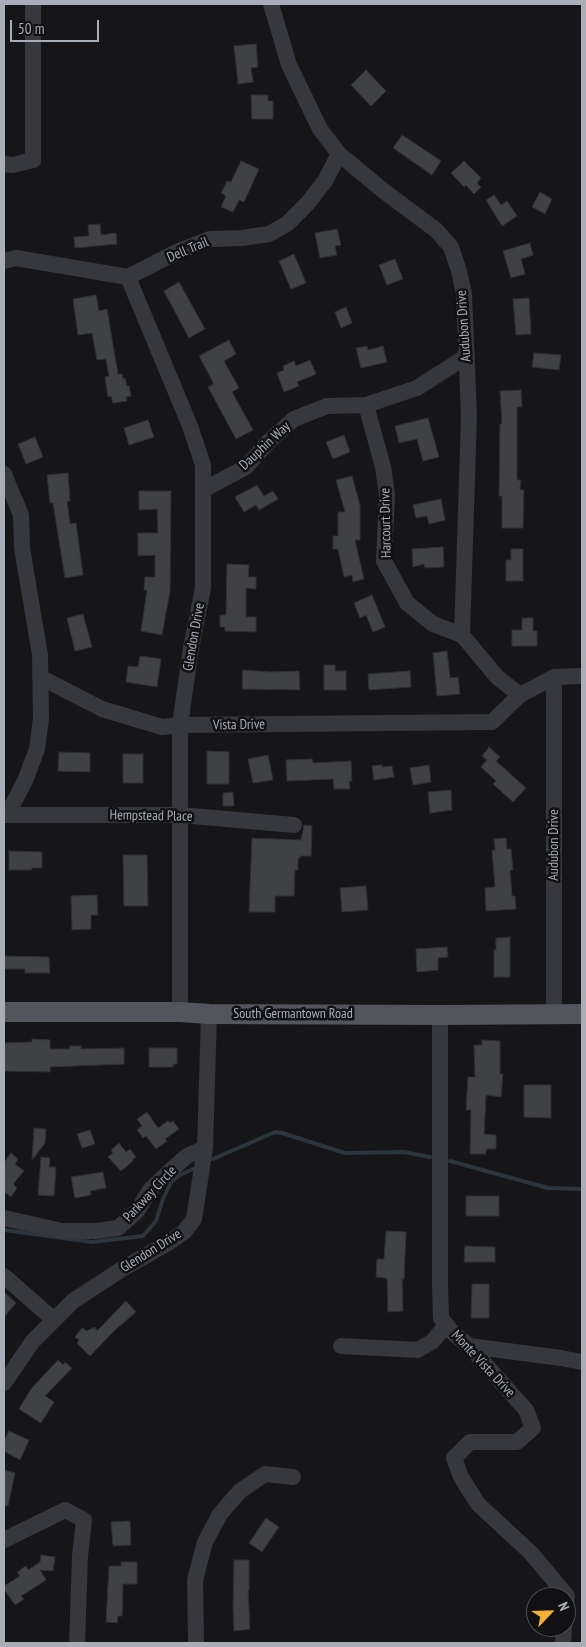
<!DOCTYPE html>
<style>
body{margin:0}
#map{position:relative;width:586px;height:1647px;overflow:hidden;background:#161618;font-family:"PT Sans Narrow",sans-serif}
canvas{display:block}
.frame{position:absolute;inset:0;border:5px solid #a8adb8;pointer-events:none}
.north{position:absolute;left:526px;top:1587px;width:50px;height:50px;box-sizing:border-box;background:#111113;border:1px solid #4d4f55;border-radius:50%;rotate:66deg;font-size:14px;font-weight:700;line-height:20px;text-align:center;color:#a8adb8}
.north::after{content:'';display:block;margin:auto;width:18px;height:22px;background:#f2b134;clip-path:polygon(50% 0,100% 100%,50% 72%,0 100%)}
.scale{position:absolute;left:10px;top:20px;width:89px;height:22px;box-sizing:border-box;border:2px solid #a8adb8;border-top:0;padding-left:6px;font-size:15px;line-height:18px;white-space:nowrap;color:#a8adb8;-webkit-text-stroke:4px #111113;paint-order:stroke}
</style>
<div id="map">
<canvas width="586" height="1647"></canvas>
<div class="frame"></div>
<div class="north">N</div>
<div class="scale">50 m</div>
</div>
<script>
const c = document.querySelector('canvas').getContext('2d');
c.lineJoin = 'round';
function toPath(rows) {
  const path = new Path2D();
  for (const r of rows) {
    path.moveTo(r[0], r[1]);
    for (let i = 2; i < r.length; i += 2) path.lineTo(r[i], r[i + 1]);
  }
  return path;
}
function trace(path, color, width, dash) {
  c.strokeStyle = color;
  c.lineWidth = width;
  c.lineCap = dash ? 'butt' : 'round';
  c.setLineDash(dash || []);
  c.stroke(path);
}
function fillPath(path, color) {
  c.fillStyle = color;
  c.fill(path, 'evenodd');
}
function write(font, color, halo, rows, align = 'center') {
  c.font = font + ' "PT Sans Narrow",sans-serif';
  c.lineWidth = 5;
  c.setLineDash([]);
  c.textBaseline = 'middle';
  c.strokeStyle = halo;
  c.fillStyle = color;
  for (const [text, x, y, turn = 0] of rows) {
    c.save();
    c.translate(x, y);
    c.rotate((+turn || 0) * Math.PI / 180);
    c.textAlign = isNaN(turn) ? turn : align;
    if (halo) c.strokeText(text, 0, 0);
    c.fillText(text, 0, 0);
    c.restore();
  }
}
const stream = toPath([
 [213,1159,275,1132,282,1133,345,1153,404,1152,430,1157],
 [450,1161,548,1188,582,1189],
 [4,1230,92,1242,143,1236,156,1221,163,1199,171,1182,180,1175,193,1169]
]);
const building = toPath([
 [256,44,258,67,251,68,253,82,238,84,234,46,256,44],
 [366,70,386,91,371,106,351,85,366,70],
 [251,95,268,95,268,101,273,101,273,119,252,119,251,95],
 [402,135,441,161,432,175,393,148,402,135],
 [241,161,259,169,244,202,239,200,233,212,221,207,226,196,221,193,227,181,231,182,241,161],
 [464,161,481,178,477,183,481,187,474,194,466,185,464,187,451,173,464,161],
 [540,192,552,199,545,214,532,207,540,192],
 [494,195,501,205,507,201,517,216,502,226,486,200,494,195],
 [100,224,101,235,116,233,117,244,75,248,74,237,89,236,88,225,100,224],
 [337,229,341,245,335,246,337,255,320,258,315,233,337,229],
 [530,243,533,255,521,259,525,274,511,278,503,251,530,243],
 [294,254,306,283,291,289,279,261,294,254],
 [395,259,403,279,387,285,379,265,395,259],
 [179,282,205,329,189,338,164,291,179,282],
 [96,295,99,311,107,309,118,374,122,374,123,379,125,378,127,386,129,386,131,396,126,397,127,401,113,403,111,396,108,397,105,377,109,376,106,359,97,360,92,333,78,335,73,299,96,295],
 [529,298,531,334,516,335,513,299,529,298],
 [346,307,352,323,341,328,335,312,346,307],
 [229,340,236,354,224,361,239,388,232,392,253,430,236,439,208,387,214,384,199,356,229,340],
 [367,346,368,350,383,346,387,362,361,368,356,348,367,346],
 [534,353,561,355,559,370,532,367,534,353],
 [310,360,316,374,297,382,299,386,284,392,277,373,284,370,283,366,294,361,296,366,310,360],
 [521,390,522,407,517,407,517,480,521,480,520,490,524,490,523,528,502,528,502,496,499,496,500,424,502,424,500,391,521,390],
 [428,418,439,457,423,461,417,439,399,443,395,426,428,418],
 [148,420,154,437,129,445,124,428,148,420],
 [344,435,350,452,333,459,326,442,344,435],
 [35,437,43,457,26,464,18,444,35,437],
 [68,473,70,501,67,501,70,524,76,523,83,575,65,578,53,503,50,503,47,475,68,473],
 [352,476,360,505,360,540,355,540,364,579,353,582,352,575,344,577,338,549,333,549,333,536,338,536,338,512,345,512,336,480,352,476],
 [257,485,264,496,273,491,278,499,259,510,256,505,244,512,235,497,257,485],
 [139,491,171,491,170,591,162,635,141,631,147,590,144,590,145,577,155,577,155,555,138,556,138,533,158,533,157,509,139,510,139,491],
 [441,499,445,520,429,524,427,516,416,518,413,505,441,499],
 [443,547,444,567,425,568,424,564,413,567,412,549,443,547],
 [511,549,523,549,523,581,506,581,506,560,511,560,511,549],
 [227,564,249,565,248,577,256,577,256,589,246,588,246,617,256,617,256,632,225,631,225,627,220,627,220,615,226,615,227,564],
 [372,595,385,627,373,632,366,615,360,618,354,603,372,595],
 [83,614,92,647,75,651,67,618,83,614],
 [522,618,533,618,533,631,537,631,537,646,512,646,512,630,522,630,522,618],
 [447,651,450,678,458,677,460,694,437,696,433,653,447,651],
 [140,656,161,659,157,687,126,682,128,666,138,667,140,656],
 [324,665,335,665,335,671,346,671,346,690,324,690,324,665],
 [243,670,271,672,299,671,300,690,242,689,243,670],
 [410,671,411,687,369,690,368,674,410,671],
 [489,747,500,757,496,761,526,788,513,802,493,784,496,781,481,767,487,760,482,756,489,747],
 [207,751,229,752,229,784,207,784,207,751],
 [59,752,90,753,90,772,58,771,59,752],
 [123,754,143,754,143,783,123,783,123,754],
 [268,755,273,780,253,783,248,759,268,755],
 [312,759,313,763,351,761,352,781,349,781,350,789,334,789,333,779,287,781,286,760,312,759],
 [382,765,382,767,392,766,394,777,374,780,372,766,382,765],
 [429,765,431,782,413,785,410,768,429,765],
 [451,790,452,810,430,813,428,792,451,790],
 [233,792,234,806,223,806,223,793,233,792],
 [304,825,312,826,311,856,300,856,300,858,298,858,298,870,295,870,294,896,275,896,275,912,249,912,252,838,301,840,304,825],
 [506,838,507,849,511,849,513,870,510,870,512,896,515,896,516,909,486,911,485,888,495,887,492,850,495,850,494,839,506,838],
 [9,851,42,852,42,868,32,868,31,870,9,870,9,851],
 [123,855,147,855,148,906,124,906,123,855],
 [366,886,368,910,342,912,340,888,366,886],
 [97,895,98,915,91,915,91,929,72,930,71,896,97,895],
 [510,937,510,977,494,977,494,950,496,950,496,938,510,937],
 [447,947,448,957,438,958,438,970,417,972,416,949,447,947],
 [4,956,49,957,50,973,25,973,25,969,4,969,4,956],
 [32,1039,50,1040,50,1049,70,1049,70,1046,81,1046,81,1049,124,1048,124,1064,50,1067,50,1072,4,1071,4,1043,32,1042,32,1039],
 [482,1040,500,1041,500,1074,503,1074,501,1097,486,1095,484,1134,496,1135,496,1149,486,1149,486,1154,470,1154,471,1110,466,1110,468,1077,475,1077,474,1045,482,1045,482,1040],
 [149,1048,177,1048,177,1064,173,1064,173,1067,149,1067,149,1048],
 [524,1085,551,1085,551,1118,524,1117,524,1085],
 [147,1112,158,1128,168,1121,170,1123,173,1121,179,1129,165,1139,167,1141,156,1149,146,1136,143,1138,137,1130,142,1126,137,1119,147,1112],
 [34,1128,46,1129,45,1143,32,1160,34,1128],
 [90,1130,95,1144,82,1148,77,1134,90,1130],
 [119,1143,126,1152,130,1149,136,1157,132,1160,133,1161,121,1171,108,1157,113,1153,111,1150,119,1143],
 [11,1153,18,1159,15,1164,24,1171,13,1184,17,1188,11,1197,6,1193,4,1197,4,1163,11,1153],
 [41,1157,50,1158,49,1167,56,1167,54,1196,38,1195,41,1157],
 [103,1172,106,1188,90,1191,91,1195,75,1198,71,1177,103,1172],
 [466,1196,499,1196,499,1216,466,1216,466,1196],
 [386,1231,406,1232,404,1279,402,1279,403,1311,388,1312,387,1278,376,1277,377,1259,384,1259,386,1231],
 [465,1246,495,1247,495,1262,464,1262,465,1246],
 [472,1284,489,1284,489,1318,471,1318,472,1284],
 [4,1292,16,1303,4,1317,4,1292],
 [126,1301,136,1312,115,1330,90,1356,77,1343,79,1340,75,1337,82,1328,87,1331,95,1327,97,1331,126,1301],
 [58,1360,63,1365,65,1362,72,1368,45,1396,54,1402,41,1423,19,1409,31,1389,58,1360],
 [9,1431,29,1440,20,1460,4,1451,4,1441,9,1431],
 [4,1470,15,1473,8,1506,4,1506,4,1470],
 [266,1518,279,1527,262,1552,249,1543,266,1518],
 [130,1521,131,1545,113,1546,111,1522,130,1521],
 [41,1555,55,1557,53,1571,40,1570,46,1580,21,1596,24,1599,15,1605,4,1589,4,1586,20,1576,17,1572,26,1566,28,1570,40,1562,41,1555],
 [234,1560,249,1560,249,1590,248,1590,250,1629,234,1631,233,1608,234,1560],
 [121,1562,137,1562,137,1584,123,1584,122,1616,118,1616,117,1623,106,1622,109,1566,121,1566,121,1562]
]);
const minor = toPath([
 [271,4,289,65,320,129,339,154,385,192,436,230,451,247,459,271,464,294,469,416,462,635,497,677,520,695],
 [4,164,13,165,33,160,33,4],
 [4,261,16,258,128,277,179,251,210,239,242,238,269,234,287,224,307,204,325,181,339,154],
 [128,277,190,426,203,465,203,588,191,648,180,725,180,1012],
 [366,405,383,467,387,495,384,561,407,603,433,624,462,635],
 [4,474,21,515,22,548,40,655,41,718,37,749,25,781,7,815],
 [203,490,246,467,268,442,294,419,327,406,366,405,417,388,467,356],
 [40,677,102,709,162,727,180,725,492,722,520,695,554,677,582,676],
 [4,815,181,815,294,825],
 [554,1013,554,677],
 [440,1015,440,1286,441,1318,452,1332,469,1346,526,1410,533,1428,517,1442,470,1442,454,1458,461,1477,478,1504,531,1553,567,1596,566,1607],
 [4,1218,62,1231,96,1231,118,1228,137,1211,151,1189,171,1170,187,1156,205,1148],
 [4,1276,54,1320],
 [341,1346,418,1350,433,1341,446,1325],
 [469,1346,561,1358,582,1362],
 [4,1383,33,1341,73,1301,122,1269,168,1243,184,1232,194,1219,205,1148,209,1014],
 [4,1540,65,1510,84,1520,80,1556,77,1643],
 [196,1643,195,1580,205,1542,220,1514,240,1491,265,1474,293,1477],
 [563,1643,564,1627]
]);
const major = toPath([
 [4,1012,180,1012,209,1014,440,1015,582,1014]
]);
const streetNames = [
 ["Dell Trail",188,250,-23],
 ["Audubon Drive",464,326,-94],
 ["Dauphin Way",265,446,-43],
 ["Harcourt Drive",386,523,-91],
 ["Glendon Drive",194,637,-80],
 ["Vista Drive",239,725,-1],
 ["Hempstead Place",151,816,1],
 ["Audubon Drive",554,845,-90],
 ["South Germantown Road",293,1014],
 ["Parkway Circle",150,1194,-47],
 ["Glendon Drive",151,1251,-32],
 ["Monte Vista Drive",483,1364,47]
];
trace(stream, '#2c353c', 4);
fillPath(building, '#404145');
trace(building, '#303034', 1);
trace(minor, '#37383d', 16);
trace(major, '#53555c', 20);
write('14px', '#a8adb8', '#111113', streetNames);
</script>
